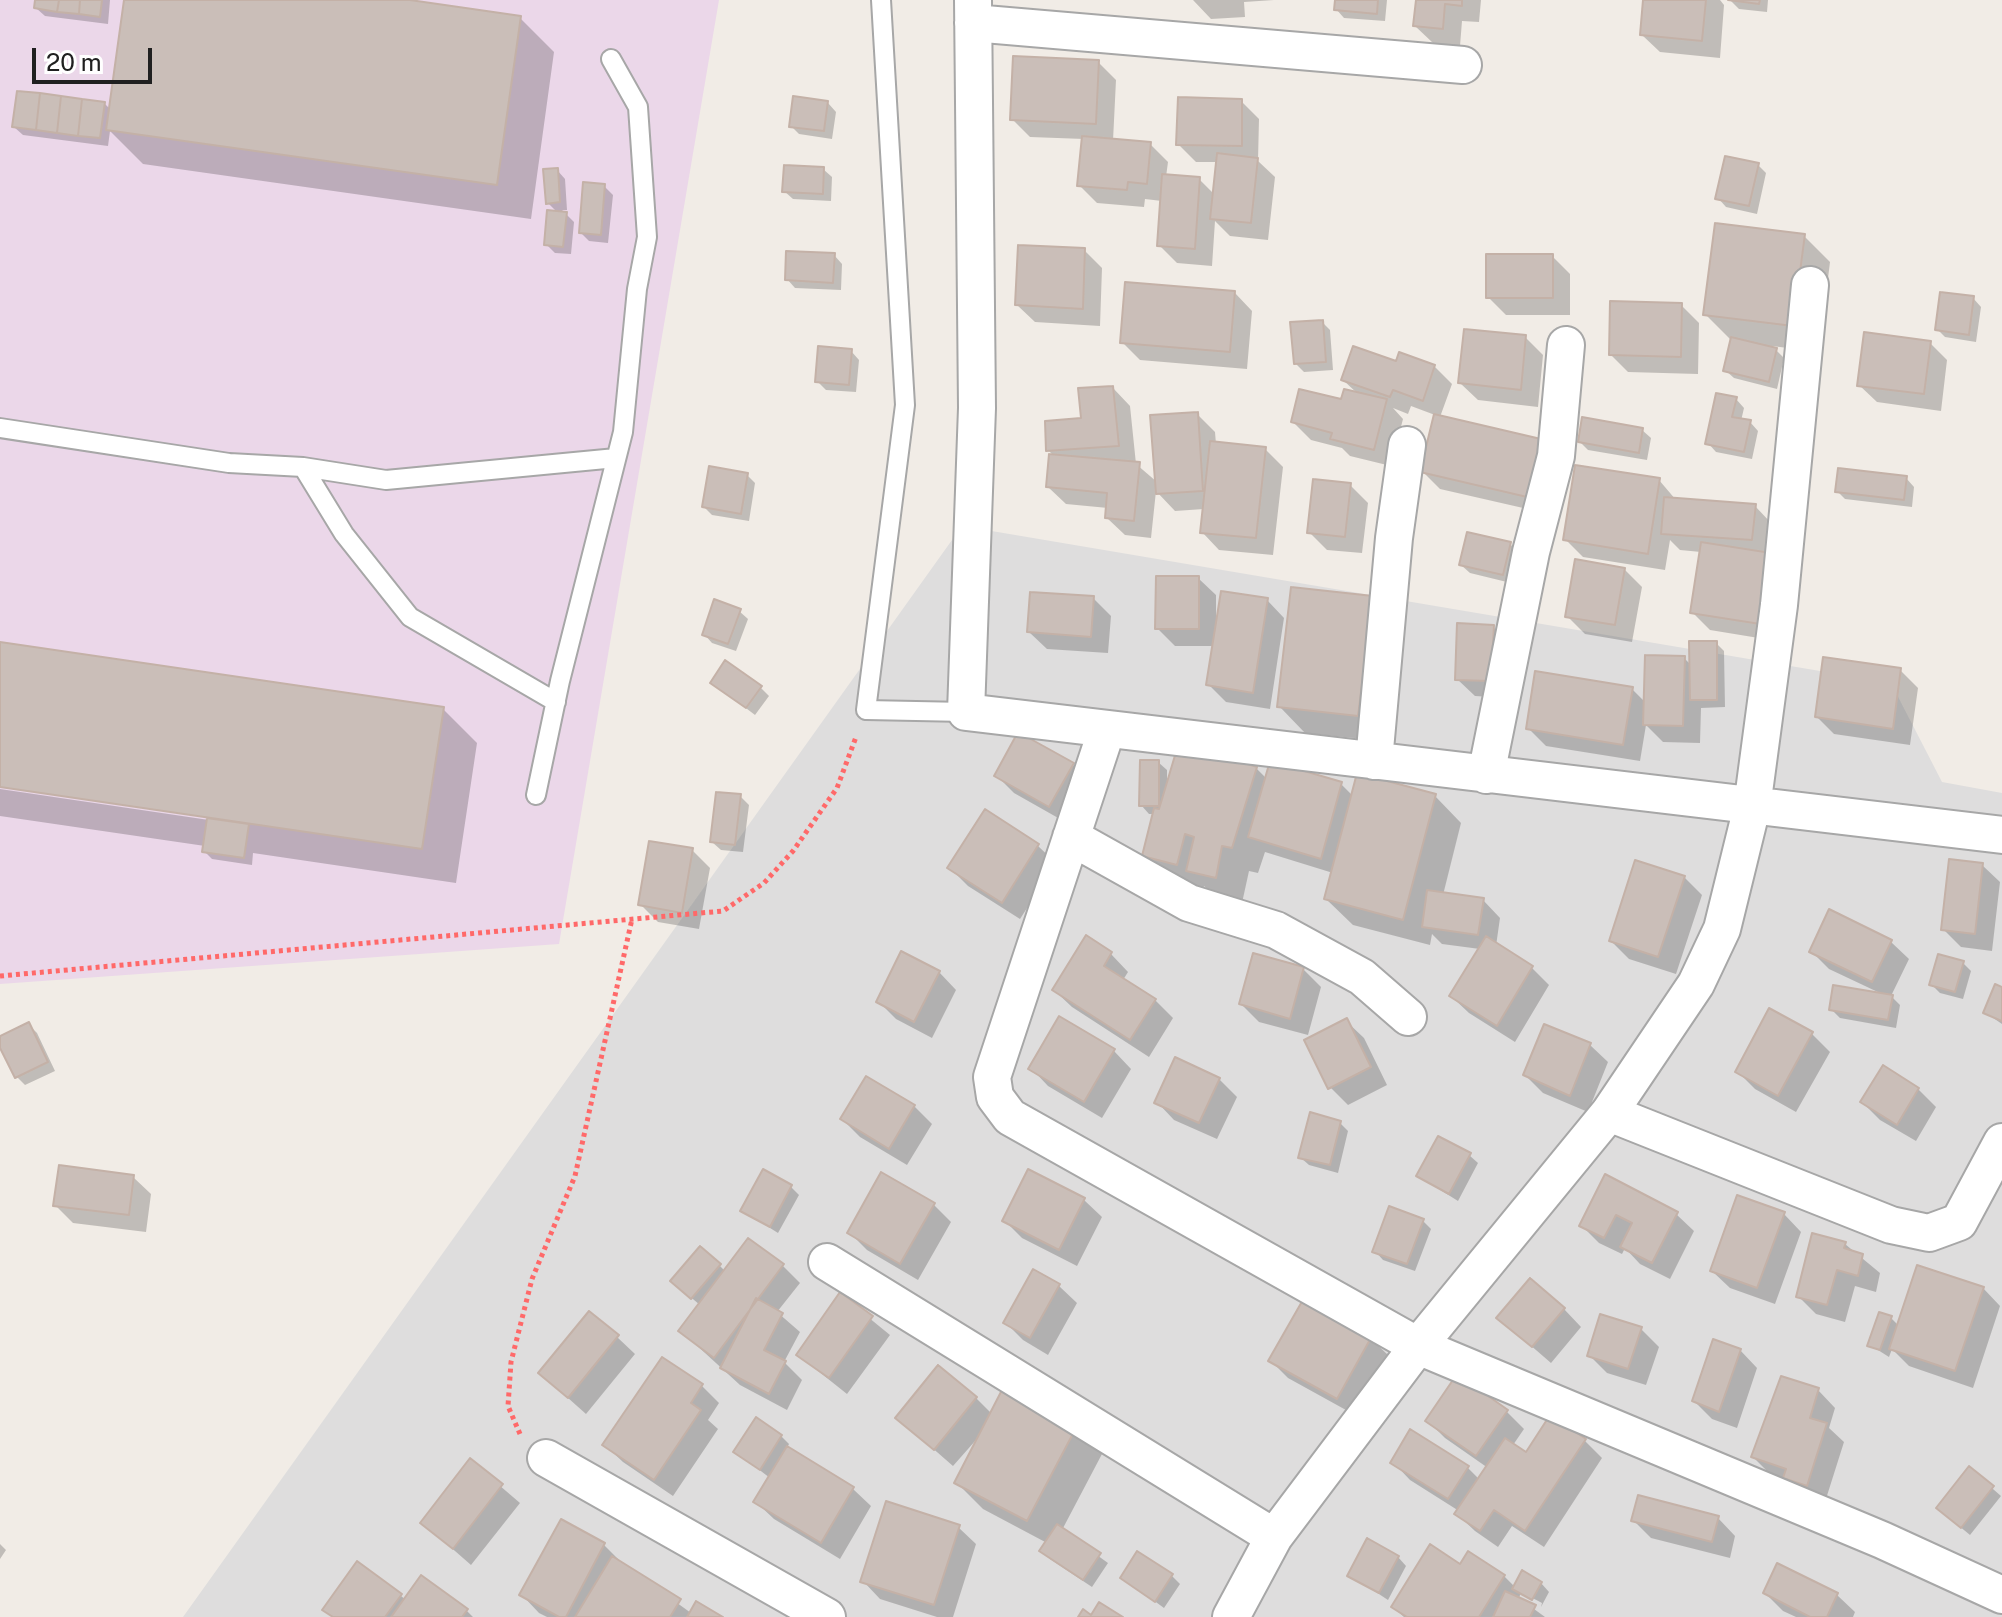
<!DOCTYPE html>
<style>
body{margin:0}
#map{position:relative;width:2002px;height:1617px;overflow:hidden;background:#f1ece6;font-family:"Public Sans",sans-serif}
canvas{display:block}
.scale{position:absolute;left:32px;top:48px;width:120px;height:36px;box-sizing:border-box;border:4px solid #202020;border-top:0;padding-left:10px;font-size:24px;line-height:28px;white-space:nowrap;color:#202020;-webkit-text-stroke:6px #fff;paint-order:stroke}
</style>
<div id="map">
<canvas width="2002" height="1617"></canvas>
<div class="scale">20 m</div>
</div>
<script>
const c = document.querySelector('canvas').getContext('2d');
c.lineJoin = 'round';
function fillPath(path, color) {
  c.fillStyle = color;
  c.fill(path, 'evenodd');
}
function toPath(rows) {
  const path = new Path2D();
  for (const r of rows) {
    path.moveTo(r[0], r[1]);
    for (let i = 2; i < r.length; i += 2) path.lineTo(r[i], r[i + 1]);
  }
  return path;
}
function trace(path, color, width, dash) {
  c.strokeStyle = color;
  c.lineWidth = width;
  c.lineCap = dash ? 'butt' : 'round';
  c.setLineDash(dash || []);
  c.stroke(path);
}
const residential = toPath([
 [962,526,1891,683,1942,782,2002,793,2002,1617,183,1617]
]);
const industrial = toPath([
 [0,0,719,0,559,944,0,984]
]);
const shadow = toPath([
 [37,0,110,0,108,24,45,16,36,8],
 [126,0,396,0,520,18,554,52,531,219,143,164,110,131,108,146,23,135,14,127,104,103,111,110],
 [1274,0,1244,2,1245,17,1211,19,1193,0],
 [1337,0,1387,0,1385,21,1344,18,1336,9],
 [1418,0,1481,0,1479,22,1462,21,1460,46,1433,43,1415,26],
 [1645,0,1720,0,1724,5,1720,58,1660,52,1642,35],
 [1730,0,1768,0,1767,12,1739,9],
 [1098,62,1116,80,1113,141,1150,144,1168,162,1166,177,1199,179,1214,194,1218,162,1196,162,1178,144,1241,101,1259,119,1258,161,1275,177,1268,240,1230,236,1215,221,1212,266,1177,263,1159,245,1162,201,1145,199,1144,207,1097,203,1079,185,1084,139,1030,137,1012,119],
 [828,103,836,112,832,139,799,134,791,126],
 [1758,165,1766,173,1757,214,1726,207,1718,198],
 [823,169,832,177,831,201,793,199,784,191],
 [557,170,565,179,567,210,562,210,574,222,571,254,555,253,546,244,558,213,548,203],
 [604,186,613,195,608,243,589,241,581,233],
 [1804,236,1830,262,1819,352,1772,346,1784,358,1777,389,1734,378,1725,370,1732,341,1705,314],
 [1084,250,1102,268,1100,326,1035,322,1017,305],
 [834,255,842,264,841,290,795,288,787,279],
 [1552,256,1570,274,1570,315,1506,315,1488,297],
 [1235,293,1252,311,1247,369,1140,360,1122,342],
 [1973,298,1981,307,1976,342,1945,337,1937,329],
 [1681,305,1699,323,1698,374,1628,372,1611,355],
 [1322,322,1330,330,1333,370,1304,372,1296,364],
 [1525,337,1543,355,1538,407,1478,400,1460,383],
 [1930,343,1947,360,1941,411,1877,402,1859,385],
 [851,351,859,360,856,392,826,390,817,381],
 [1397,363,1434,366,1452,384,1440,417,1540,440,1545,513,1440,489,1423,472,1435,415,1411,406,1408,414,1393,408,1403,419,1391,466,1350,456,1342,448,1311,440,1293,422,1358,394,1343,380],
 [1113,388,1130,406,1136,464,1157,482,1197,414,1215,432,1216,444,1265,449,1283,467,1273,555,1219,550,1202,532,1204,509,1175,511,1156,491,1151,538,1125,535,1107,518,1108,508,1066,504,1048,487,1055,457,1048,450],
 [1736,399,1744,408,1741,421,1750,422,1758,431,1752,459,1716,452,1708,443],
 [1642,430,1651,438,1647,460,1588,450,1580,442],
 [747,475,755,483,749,521,712,515,704,507],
 [1906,478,1914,487,1912,507,1845,499,1837,491],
 [1659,480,1676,500,1755,506,1772,524,1777,641,1710,630,1692,612,1701,552,1680,550,1670,540,1665,570,1583,557,1565,539],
 [1350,485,1368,503,1362,553,1327,550,1309,532],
 [1510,544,1518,552,1511,583,1470,573,1461,565],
 [1624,569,1642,587,1632,642,1585,634,1567,616],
 [1198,578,1216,595,1216,619,1267,600,1284,618,1270,709,1226,702,1209,685,1214,646,1175,646,1157,628],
 [1093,598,1111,616,1108,653,1047,649,1029,632],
 [1372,598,1384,741,1305,733,1279,706],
 [739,611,748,619,736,651,712,643,704,634],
 [1493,627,1511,644,1508,698,1475,696,1457,679],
 [1716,643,1724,651,1725,707,1701,708,1700,743,1663,742,1646,725,1640,761,1546,746,1528,728,1632,689,1646,703,1684,658,1692,666],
 [0,644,443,709,477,743,456,883,253,853,252,865,212,859,204,851,205,846,0,816,0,789,209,820,209,816,0,785],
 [1900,670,1918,688,1910,745,1834,734,1817,717],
 [713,683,761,688,769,696,755,715],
 [1158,762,1167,770,1167,787,1256,768,1267,779,1341,784,1353,796,1435,796,1461,823,1443,895,1483,900,1500,918,1496,946,1532,968,1549,985,1515,1042,1469,1013,1451,996,1480,949,1442,944,1432,934,1430,945,1353,925,1326,899,1333,873,1265,852,1258,873,1249,871,1242,903,1215,897,1204,886,1203,890,1171,882,1144,856,1155,814,1149,814,1141,805],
 [1073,765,1090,783,1067,823,1014,793,996,775],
 [740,796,749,805,743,852,721,850,712,842],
 [985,812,1038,846,1056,863,1020,919,968,886,950,868],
 [692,850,710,868,699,929,658,922,640,904],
 [1982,865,2000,882,1992,951,1961,947,1943,929],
 [1684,877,1702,895,1676,974,1629,959,1611,941],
 [1891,942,1909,959,1891,996,1900,1005,1896,1028,1840,1018,1831,1009,1882,994,1829,969,1811,951],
 [1111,954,1128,972,1123,980,1155,1000,1173,1018,1149,1057,1072,1007,1054,990],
 [1963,963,1971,971,1963,999,1940,993,1931,984],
 [1303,969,1321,987,1308,1035,1259,1022,1241,1004],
 [939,972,956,990,932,1038,896,1019,878,1001],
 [2002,989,2002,1024,1986,1013],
 [1770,1011,1812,1034,1830,1052,1796,1112,1755,1089,1737,1071],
 [1346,1021,1364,1038,1387,1085,1348,1105,1330,1087],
 [29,1025,37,1033,55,1071,25,1085,17,1077,0,1039],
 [1590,1045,1608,1062,1588,1112,1543,1093,1525,1075],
 [1114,1051,1131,1069,1102,1118,1048,1086,1031,1068],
 [1219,1079,1237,1097,1217,1139,1174,1120,1157,1102],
 [1918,1089,1936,1107,1916,1141,1880,1120,1862,1102],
 [914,1106,932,1124,907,1165,860,1137,842,1119],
 [1340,1123,1348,1131,1338,1173,1309,1165,1300,1157],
 [1469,1155,1478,1163,1458,1201,1418,1176],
 [133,1177,151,1194,146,1232,73,1223,55,1205],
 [1606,1177,1676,1214,1694,1231,1670,1279,1640,1264,1625,1248,1622,1254,1599,1243,1581,1225],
 [791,1187,799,1195,778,1233,743,1211],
 [1084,1200,1102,1217,1077,1266,1022,1238,1004,1220],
 [934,1205,951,1222,918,1280,867,1250,849,1232],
 [1784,1214,1801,1232,1775,1304,1730,1288,1712,1271],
 [1423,1221,1431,1229,1415,1271,1383,1260,1375,1251],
 [1845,1244,1880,1273,1876,1292,1855,1286,1845,1322,1816,1314,1798,1296],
 [719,1265,725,1271,782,1265,800,1283,777,1312,800,1332,784,1362,802,1380,787,1410,740,1385,681,1331,700,1305,681,1289],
 [1034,1272,1059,1286,1077,1303,1048,1355,1023,1340,1005,1322],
 [1983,1288,2000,1306,1973,1388,1909,1366,1892,1349,1889,1357,1870,1345,1891,1318,1899,1326],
 [841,1295,890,1335,847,1394,798,1355],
 [1564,1309,1581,1327,1551,1363,1499,1318],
 [1641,1329,1659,1347,1646,1385,1607,1373,1589,1355],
 [617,1337,635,1354,586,1414,540,1373],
 [1370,1338,1388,1355,1355,1415,1288,1378,1271,1361],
 [1740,1350,1757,1368,1737,1428,1712,1419,1694,1401],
 [702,1386,719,1403,708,1420,718,1429,673,1496,623,1462,605,1445],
 [1818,1390,1835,1408,1829,1428,1844,1442,1825,1502,1803,1495,1788,1480,1770,1474,1753,1457],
 [976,1398,992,1414,1075,1428,1102,1454,1062,1530,1108,1563,1092,1587,1050,1559,1042,1550,1047,1543,983,1509,956,1482,983,1432,953,1466,898,1418],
 [1506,1411,1524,1429,1513,1445,1527,1454,1585,1441,1602,1458,1544,1547,1512,1526,1498,1547,1475,1531,1457,1514,1459,1511,1410,1480,1393,1462,1467,1467,1480,1480,1488,1468,1445,1438,1428,1421],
 [781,1436,789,1444,787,1448,853,1489,871,1506,840,1559,774,1519,756,1502,770,1478,736,1452],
 [471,1461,520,1503,471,1565,423,1523],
 [1970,1469,2001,1496,1970,1535,1947,1516],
 [1718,1518,1735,1536,1730,1558,1651,1538,1633,1520],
 [561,1522,604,1545,622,1563,691,1613,719,1617,547,1617,539,1613,522,1595],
 [958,1527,976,1544,953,1617,937,1617,880,1599,863,1581],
 [0,1544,6,1550,0,1559],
 [1398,1557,1406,1566,1388,1600,1350,1575],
 [1461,1566,1504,1576,1515,1587,1541,1583,1549,1592,1541,1607,1542,1603,1521,1592,1519,1598,1545,1617,1404,1617,1393,1607],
 [1172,1576,1180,1584,1164,1608,1123,1578],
 [1765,1593,1837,1595,1855,1612,1853,1617,1796,1617,1783,1611],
 [401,1596,406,1600,466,1610,473,1617,333,1617,325,1609]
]);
const building = toPath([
 [35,0,59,0,57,12,34,8,35,0],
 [59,0,80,0,79,14,57,12,59,0],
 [80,0,102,0,100,17,79,14,80,0],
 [124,0,410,0,521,16,497,185,106,130,124,0],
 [1335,0,1378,0,1377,14,1334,10,1335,0],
 [1416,0,1462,0,1462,6,1445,4,1443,29,1413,26,1416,0],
 [1643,0,1706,0,1702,41,1640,35,1643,0],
 [1728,0,1760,0,1759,4,1728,0],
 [1013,56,1099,60,1096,124,1010,120,1013,56],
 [17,91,40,93,36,130,12,127,17,91],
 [40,93,61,96,57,133,36,130,40,93],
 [61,96,82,99,78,136,57,133,61,96],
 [793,96,828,101,824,131,789,127,793,96],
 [1178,97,1242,99,1242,146,1176,145,1178,97],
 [82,99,105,102,100,138,78,136,82,99],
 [1082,136,1151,142,1147,184,1128,182,1127,190,1077,186,1082,136],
 [1217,153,1258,158,1251,223,1210,219,1217,153],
 [1725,156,1759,163,1749,206,1715,199,1725,156],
 [784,165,824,167,823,194,782,192,784,165],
 [558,168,560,202,546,204,543,169,558,168],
 [1162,174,1200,177,1195,249,1157,246,1162,174],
 [583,182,605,184,601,235,579,233,583,182],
 [547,210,567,212,563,247,544,245,547,210],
 [1715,223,1805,234,1793,326,1703,315,1715,223],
 [1018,245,1085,248,1083,309,1015,305,1018,245],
 [786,251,835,253,833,283,785,280,786,251],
 [1486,254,1553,254,1553,298,1486,298,1486,254],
 [1125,282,1235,291,1230,352,1120,343,1125,282],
 [1940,292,1974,296,1969,335,1935,330,1940,292],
 [1610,301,1682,303,1681,357,1609,355,1610,301],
 [1323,320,1326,362,1294,364,1290,322,1323,320],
 [1464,329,1526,335,1521,390,1458,383,1464,329],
 [1864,332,1931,341,1924,394,1857,386,1864,332],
 [1731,337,1777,348,1769,382,1723,371,1731,337],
 [818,346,852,349,849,385,815,382,818,346],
 [1353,346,1396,361,1399,352,1435,365,1423,401,1393,390,1390,397,1341,380,1353,346],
 [1113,386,1119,446,1046,451,1045,421,1081,418,1078,388,1113,386],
 [1299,389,1341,399,1344,389,1387,399,1374,450,1330,439,1332,433,1291,422,1299,389],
 [1716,393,1737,397,1732,417,1751,420,1744,452,1705,444,1716,393],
 [1198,412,1203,491,1156,494,1150,415,1198,412],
 [1434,414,1541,439,1527,497,1420,472,1434,414],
 [1582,417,1643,428,1639,453,1578,442,1582,417],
 [1210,441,1266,447,1256,538,1200,533,1210,441],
 [1049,454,1140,462,1134,521,1105,518,1107,493,1046,487,1049,454],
 [1575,465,1660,478,1648,554,1563,540,1575,465],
 [709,466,748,473,741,514,702,507,709,466],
 [1838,468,1907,476,1904,500,1835,492,1838,468],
 [1313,479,1351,483,1345,537,1307,533,1313,479],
 [1664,497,1756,504,1752,540,1661,534,1664,497],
 [1467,532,1511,542,1503,575,1459,565,1467,532],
 [1701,542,1771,553,1760,624,1690,613,1701,542],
 [1575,559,1625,568,1615,625,1565,617,1575,559],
 [1156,576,1199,576,1199,629,1155,629,1156,576],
 [1291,587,1373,596,1358,716,1277,707,1291,587],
 [1221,591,1268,598,1253,693,1206,685,1221,591],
 [1030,592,1094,596,1091,637,1027,632,1030,592],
 [714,599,741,609,728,644,702,635,714,599],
 [1457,623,1494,625,1491,681,1455,680,1457,623],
 [1689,641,1717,641,1717,700,1690,700,1689,641],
 [0,642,444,707,422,849,0,787,0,642],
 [1645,655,1685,656,1683,726,1643,725,1645,655],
 [1823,657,1901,668,1893,729,1815,717,1823,657],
 [725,660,762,686,746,708,710,683,725,660],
 [1535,671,1633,687,1623,745,1526,729,1535,671],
 [1018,732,1074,763,1049,807,994,776,1018,732],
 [1179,742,1257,767,1232,848,1222,846,1216,878,1186,871,1194,837,1185,834,1177,865,1142,856,1154,808,1159,809,1179,742],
 [1140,760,1159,760,1159,806,1139,806,1140,760],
 [1270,761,1342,782,1321,859,1248,837,1270,761],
 [1357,773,1436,794,1403,920,1324,899,1357,773],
 [716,792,741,794,735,845,710,842,716,792],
 [985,809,1039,844,1002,903,947,868,985,809],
 [207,818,249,824,244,858,202,852,207,818],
 [649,841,693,848,682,913,638,905,649,841],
 [1949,859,1983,863,1975,934,1941,930,1949,859],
 [1635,860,1685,876,1658,957,1609,941,1635,860],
 [1427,890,1484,898,1478,935,1422,927,1427,890],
 [1829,909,1892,940,1872,982,1809,952,1829,909],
 [1086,935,1112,952,1104,966,1156,999,1130,1040,1052,990,1086,935],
 [1486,936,1533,966,1497,1026,1449,996,1486,936],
 [901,951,940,971,914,1022,876,1002,901,951],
 [1253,953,1304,967,1290,1019,1239,1004,1253,953],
 [1938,954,1964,961,1955,992,1929,985,1938,954],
 [1995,984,2002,987,2002,1021,1983,1013,1995,984],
 [1833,985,1893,995,1888,1020,1829,1010,1833,985],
 [1769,1008,1813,1032,1778,1096,1735,1072,1769,1008],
 [1059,1016,1115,1049,1084,1102,1028,1069,1059,1016],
 [1347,1018,1371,1067,1328,1089,1304,1040,1347,1018],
 [29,1022,48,1062,15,1078,0,1048,0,1036,29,1022],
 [1544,1024,1591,1043,1570,1096,1523,1075,1544,1024],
 [1175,1057,1220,1078,1199,1123,1154,1103,1175,1057],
 [1883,1065,1919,1088,1897,1125,1860,1102,1883,1065],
 [866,1076,915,1105,889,1149,840,1119,866,1076],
 [1310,1112,1341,1121,1330,1165,1298,1158,1310,1112],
 [1438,1136,1471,1153,1449,1194,1416,1176,1438,1136],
 [59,1165,134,1175,129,1215,53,1206,59,1165],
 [763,1169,792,1185,770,1227,740,1211,763,1169],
 [1028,1169,1085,1198,1059,1250,1002,1221,1028,1169],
 [881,1172,935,1203,900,1264,847,1233,881,1172],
 [1605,1174,1678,1212,1652,1263,1620,1247,1632,1223,1616,1215,1604,1238,1579,1226,1605,1174],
 [1737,1195,1785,1212,1757,1288,1710,1271,1737,1195],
 [1389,1206,1424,1219,1407,1264,1372,1252,1389,1206],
 [1812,1233,1846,1242,1844,1248,1863,1254,1858,1276,1837,1270,1827,1305,1796,1297,1812,1233],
 [748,1238,784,1264,714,1358,678,1331,748,1238],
 [700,1246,721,1264,691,1299,670,1281,700,1246],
 [1917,1265,1984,1287,1955,1371,1889,1349,1917,1265],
 [1033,1269,1060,1284,1030,1338,1003,1323,1033,1269],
 [1530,1278,1565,1308,1532,1347,1496,1318,1530,1278],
 [840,1292,873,1316,829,1378,796,1355,840,1292],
 [756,1298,783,1313,764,1350,786,1361,769,1394,720,1368,756,1298],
 [1304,1298,1372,1336,1337,1399,1268,1361,1304,1298],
 [589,1311,619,1335,568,1398,538,1373,589,1311],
 [1879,1312,1892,1316,1880,1350,1867,1346,1879,1312],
 [1600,1314,1642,1327,1628,1369,1587,1356,1600,1314],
 [1713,1339,1741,1349,1719,1412,1692,1401,1713,1339],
 [662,1357,703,1384,691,1403,701,1410,654,1480,602,1445,662,1357],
 [938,1365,977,1397,934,1450,895,1418,938,1365],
 [1457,1374,1508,1410,1476,1456,1425,1421,1457,1374],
 [1781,1376,1819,1388,1810,1418,1827,1423,1807,1486,1783,1478,1786,1469,1751,1457,1781,1376],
 [1003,1388,1077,1426,1027,1521,954,1483,1003,1388],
 [1550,1415,1586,1439,1525,1531,1494,1510,1480,1531,1454,1514,1505,1438,1526,1452,1550,1415],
 [756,1417,782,1435,760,1470,733,1452,756,1417],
 [1410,1429,1469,1466,1448,1499,1390,1463,1410,1429],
 [787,1446,854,1487,821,1543,753,1502,787,1446],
 [470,1458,503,1484,453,1549,420,1523,470,1458],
 [1969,1466,1994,1486,1961,1528,1936,1508,1969,1466],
 [1638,1495,1719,1516,1712,1542,1631,1521,1638,1495],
 [886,1501,960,1525,934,1605,860,1582,886,1501],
 [561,1519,605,1543,566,1617,559,1617,519,1595,561,1519],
 [1057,1524,1101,1553,1083,1580,1039,1551,1057,1524],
 [1367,1538,1399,1556,1379,1593,1347,1576,1367,1538],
 [1430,1544,1460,1564,1468,1551,1505,1575,1479,1617,1407,1617,1391,1607,1430,1544],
 [1137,1551,1173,1574,1155,1602,1120,1578,1137,1551],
 [612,1556,681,1599,670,1617,575,1617,612,1556],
 [357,1561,402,1594,385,1617,333,1617,322,1610,357,1561],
 [1777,1563,1838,1593,1827,1617,1810,1617,1763,1593,1777,1563],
 [1522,1570,1542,1582,1532,1600,1512,1589,1522,1570],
 [421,1575,468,1609,462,1617,391,1617,421,1575],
 [1505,1591,1536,1605,1530,1617,1493,1617,1505,1591],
 [696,1601,723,1617,687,1617,696,1601],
 [1099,1602,1123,1617,1078,1617,1083,1609,1091,1615,1099,1602]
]);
const path = toPath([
 [0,976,723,911,764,883,793,851,837,788,856,737],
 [520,1434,508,1406,511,1362,532,1279,575,1176,632,919]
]);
const service = toPath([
 [881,0,905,405,866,710,966,712],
 [0,428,229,463,303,467,344,534,410,617,556,702],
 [303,467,386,480,616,458],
 [536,795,560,681,623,432,637,289,647,237,638,107,611,59]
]);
const minor = toPath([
 [973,0,977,408,966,712,2002,835],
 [973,23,1463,65],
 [1107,729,992,1077,995,1097,1010,1117,1418,1346,1882,1540,2002,1595],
 [1374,761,1394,538,1407,445],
 [1486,775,1531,552,1556,456,1566,345],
 [1071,837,1189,903,1276,930,1362,977,1408,1017],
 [1609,1113,1891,1225,1929,1233,1959,1222,2002,1142],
 [827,1262,1274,1537],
 [546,1458,827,1617],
 [1231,1617,1274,1537,1418,1346,1609,1113,1696,984,1722,929,1752,807,1779,605,1810,285]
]);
fillPath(residential, '#dedddd');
fillPath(industrial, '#ebd7e9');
fillPath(shadow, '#0003');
fillPath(building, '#cabeb8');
trace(building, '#c4b1a7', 2);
trace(service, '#a7a7a7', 22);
trace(minor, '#a7a7a7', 40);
trace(path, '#ff6969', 5, [4, 4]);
trace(service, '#fff', 18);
trace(minor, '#fff', 36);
</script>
